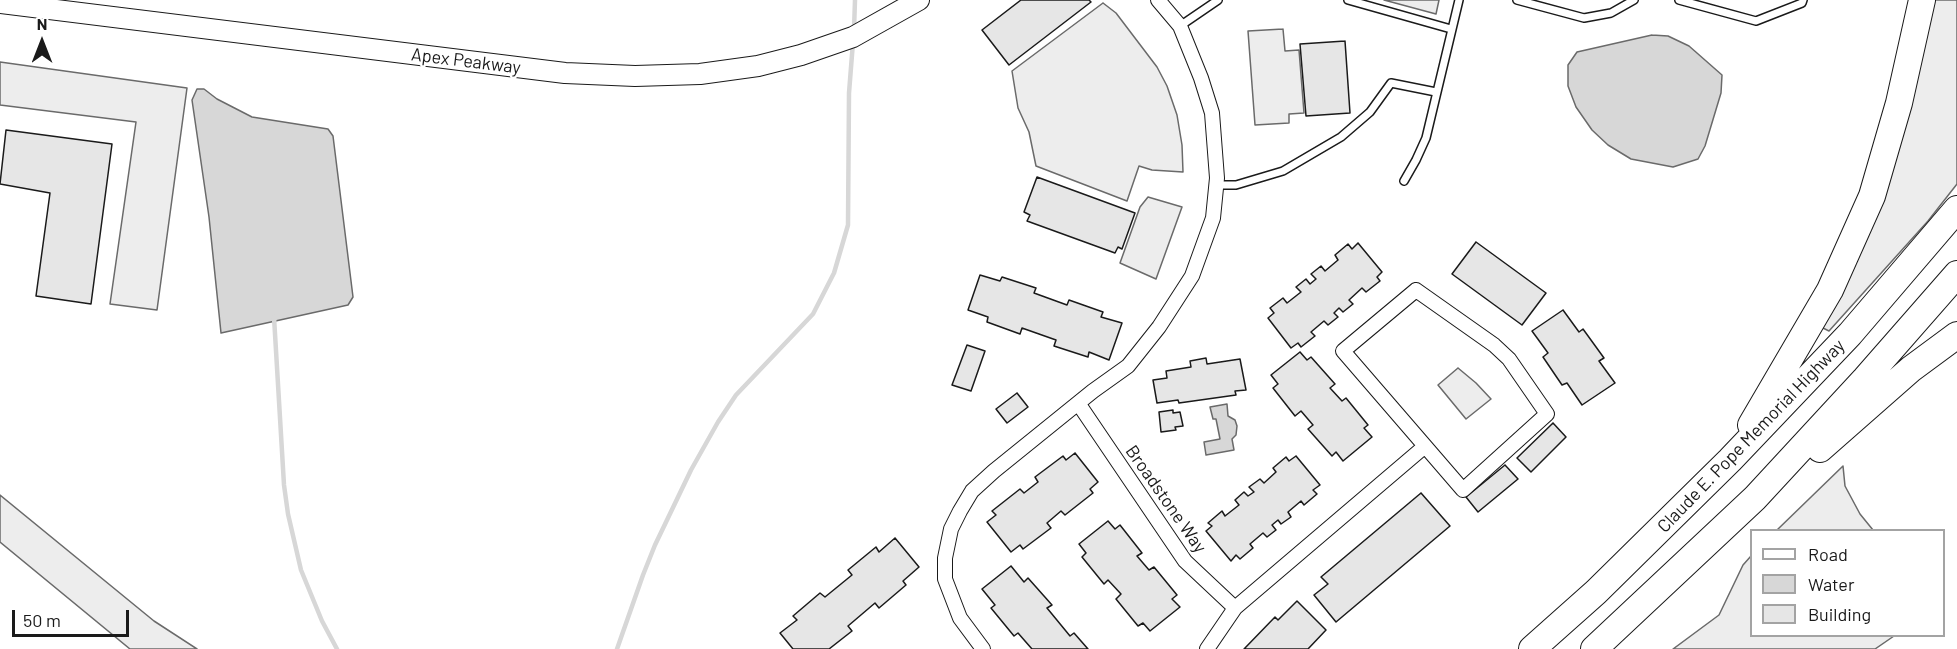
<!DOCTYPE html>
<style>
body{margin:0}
#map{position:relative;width:1957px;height:649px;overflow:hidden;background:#fff;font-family:Barlow,sans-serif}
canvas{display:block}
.legend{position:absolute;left:1750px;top:529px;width:195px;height:108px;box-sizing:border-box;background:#fff;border:2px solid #a3a3a3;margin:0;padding:8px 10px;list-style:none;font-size:18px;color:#1a1a1a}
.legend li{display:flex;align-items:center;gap:12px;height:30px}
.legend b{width:30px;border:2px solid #a3a3a3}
.north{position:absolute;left:12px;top:12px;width:60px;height:60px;-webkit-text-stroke:4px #fff;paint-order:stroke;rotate:0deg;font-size:16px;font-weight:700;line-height:24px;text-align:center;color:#1a1a1a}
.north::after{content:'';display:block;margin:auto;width:21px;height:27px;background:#1a1a1a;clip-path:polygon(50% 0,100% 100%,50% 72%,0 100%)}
.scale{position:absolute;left:12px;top:610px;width:117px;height:27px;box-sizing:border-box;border:3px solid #1a1a1a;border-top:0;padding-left:8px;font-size:18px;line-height:21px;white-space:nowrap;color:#1a1a1a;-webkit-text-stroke:4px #fff;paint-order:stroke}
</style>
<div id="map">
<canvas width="1957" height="649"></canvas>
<ul class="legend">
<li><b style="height:8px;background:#fff"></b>Road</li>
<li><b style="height:16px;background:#d7d7d7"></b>Water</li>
<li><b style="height:16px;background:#e6e6e6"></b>Building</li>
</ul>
<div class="north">N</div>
<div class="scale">50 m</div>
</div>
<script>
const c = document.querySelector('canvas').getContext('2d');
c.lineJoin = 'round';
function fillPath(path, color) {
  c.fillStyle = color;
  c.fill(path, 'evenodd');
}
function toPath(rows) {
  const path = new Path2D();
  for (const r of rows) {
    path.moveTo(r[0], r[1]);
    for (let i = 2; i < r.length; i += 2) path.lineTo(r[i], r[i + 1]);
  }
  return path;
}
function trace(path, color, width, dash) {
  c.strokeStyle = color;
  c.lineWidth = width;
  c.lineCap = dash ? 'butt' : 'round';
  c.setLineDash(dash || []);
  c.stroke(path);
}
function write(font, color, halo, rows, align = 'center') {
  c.font = font + ' Barlow,sans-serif';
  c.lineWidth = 4.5;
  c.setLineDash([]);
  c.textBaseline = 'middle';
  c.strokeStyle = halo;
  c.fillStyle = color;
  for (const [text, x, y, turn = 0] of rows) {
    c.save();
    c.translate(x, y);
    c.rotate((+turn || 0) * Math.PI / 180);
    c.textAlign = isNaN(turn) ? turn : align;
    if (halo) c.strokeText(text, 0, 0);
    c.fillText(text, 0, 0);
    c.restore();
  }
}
const built = toPath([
 [1384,0,1439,0,1436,14,1384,0],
 [1935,0,1957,0,1957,184,1928,221,1829,331,1821,327,1908,102,1935,0],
 [1103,3,1116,13,1157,67,1167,86,1177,115,1182,145,1183,172,1152,170,1139,166,1127,201,1036,166,1029,132,1018,108,1012,71,1103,3],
 [1283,29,1285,51,1299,50,1304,113,1289,114,1289,123,1255,125,1248,31,1283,29],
 [0,62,187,88,157,310,110,304,136,122,0,105,0,62],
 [1148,197,1182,207,1156,279,1120,263,1140,207,1148,197],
 [1458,368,1476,383,1491,399,1466,419,1438,385,1458,368],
 [1843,466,1845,486,1860,514,1873,530,1777,530,1843,466],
 [0,495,154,621,197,649,130,649,0,542,0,495],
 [1751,556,1752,636,1894,636,1875,649,1673,649,1719,615,1743,565,1751,556]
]);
const water = toPath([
 [1652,35,1668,36,1689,46,1722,75,1721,93,1705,146,1698,159,1673,167,1631,159,1608,145,1592,130,1576,107,1568,86,1568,65,1577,52,1652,35],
 [197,89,204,89,217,99,252,117,328,129,333,136,353,297,348,305,221,333,209,217,192,100,197,89],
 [1227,404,1228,416,1235,420,1237,426,1236,435,1232,439,1234,450,1206,455,1204,442,1220,439,1216,419,1213,419,1210,407,1227,404]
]);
const stream = toPath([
 [854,30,855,0],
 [274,317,284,485,288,514,301,570,322,621,337,649],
 [617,649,643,575,655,545,691,470,718,422,736,395,813,314,834,273,848,225,849,93,853,42]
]);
const building = toPath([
 [1021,0,1089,0,1091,2,1009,65,982,30,1021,0],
 [1345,41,1350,113,1306,116,1300,44,1345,41],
 [6,130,112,144,91,304,36,296,50,193,0,184,6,130],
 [1037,177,1135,213,1122,249,1118,247,1115,253,1027,221,1030,215,1024,212,1037,177],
 [1476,242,1546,293,1522,325,1452,274,1476,242],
 [1358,243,1382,272,1377,277,1380,281,1366,292,1362,288,1349,300,1353,304,1343,312,1339,308,1334,313,1338,317,1328,325,1324,321,1311,332,1315,336,1301,347,1298,343,1291,348,1268,318,1274,313,1270,308,1283,298,1287,303,1301,292,1296,287,1306,279,1310,284,1316,279,1311,274,1321,266,1325,271,1338,260,1335,255,1348,244,1352,249,1358,243],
 [980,275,1000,281,1002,277,1036,288,1034,293,1067,305,1069,300,1103,312,1101,317,1122,323,1109,360,1089,352,1088,357,1054,346,1056,340,1022,328,1020,334,987,322,988,317,968,310,980,275],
 [1563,310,1579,332,1583,329,1604,358,1599,361,1615,383,1582,405,1567,383,1562,385,1543,357,1548,353,1532,331,1563,310],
 [967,345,985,351,971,391,952,385,967,345],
 [1300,352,1307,360,1311,357,1335,384,1330,388,1342,401,1346,398,1368,425,1364,428,1372,437,1343,461,1336,452,1332,456,1308,429,1313,425,1301,411,1295,416,1273,388,1278,384,1271,375,1300,352],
 [1206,358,1207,364,1240,359,1246,390,1235,391,1236,395,1179,403,1178,400,1157,403,1153,380,1167,378,1166,371,1191,367,1190,361,1206,358],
 [1017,393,1028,407,1007,423,996,409,1017,393],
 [1173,410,1173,413,1180,412,1183,426,1175,427,1176,430,1161,432,1159,412,1173,410],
 [1553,423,1566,437,1531,472,1517,458,1553,423],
 [1075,453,1098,482,1090,489,1093,493,1065,515,1061,511,1047,523,1051,528,1023,549,1020,545,1011,552,987,522,996,515,992,511,1020,489,1024,493,1038,482,1035,477,1063,456,1066,460,1075,453],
 [1296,456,1320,485,1313,490,1317,494,1304,505,1301,501,1288,512,1291,517,1281,524,1278,520,1272,525,1276,530,1267,537,1263,533,1250,544,1253,548,1240,559,1236,555,1231,561,1206,531,1212,526,1208,523,1222,511,1225,516,1239,505,1235,500,1244,492,1248,496,1254,492,1249,487,1260,479,1264,483,1276,472,1273,468,1286,457,1289,461,1296,456],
 [1505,465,1518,479,1478,512,1466,497,1505,465],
 [1421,493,1450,526,1336,622,1314,595,1328,584,1321,577,1421,493],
 [1108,521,1115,529,1120,525,1142,553,1137,556,1149,570,1154,567,1177,595,1172,599,1180,607,1150,631,1143,623,1138,626,1116,599,1121,594,1108,580,1104,584,1082,557,1086,553,1079,544,1108,521],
 [895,538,919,567,903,581,906,585,879,608,875,603,848,626,852,631,829,649,793,649,780,633,797,620,793,616,820,593,825,597,852,575,848,570,876,547,879,552,895,538],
 [1011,566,1024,582,1028,578,1052,605,1047,608,1070,636,1074,633,1088,649,1032,649,1018,633,1014,636,991,608,995,605,982,589,1011,566],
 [1297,601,1326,630,1308,649,1244,649,1275,617,1278,620,1297,601]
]);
const service = toPath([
 [1348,0,1451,29],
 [1517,0,1584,18,1611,13,1634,0],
 [1679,0,1756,21,1802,3,1803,0],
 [1180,26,1218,0],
 [1404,181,1416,160,1426,138,1459,0],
 [1217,185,1236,185,1283,171,1341,137,1370,112,1391,83,1436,92]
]);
const minor = toPath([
 [1416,290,1494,345,1509,359,1547,414,1463,490,1343,351,1416,290],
 [1078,403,1185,561,1235,608],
 [983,649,960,618,945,579,945,558,951,529,960,511,972,491,994,471,1093,391,1128,366,1159,327,1192,276,1213,218,1217,178,1212,113,1201,78,1180,26,1158,0],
 [1207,649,1235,608,1424,447]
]);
const secondary = toPath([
 [0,3,565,73,635,76,700,74,758,66,801,55,853,37,919,0]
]);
const motorway = toPath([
 [1751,425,1830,290,1872,196,1899,103,1922,0],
 [1820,449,1911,369,1957,335],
 [1532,649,1596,592,1730,460,1850,334,1957,209],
 [1594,649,1755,498,1865,379,1957,274]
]);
const streetNames = [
 ["Apex Peakway",466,61,7],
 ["Claude E. Pope Memorial Highway",1751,436,-46],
 ["Broadstone Way",1166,499,55]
];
fillPath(built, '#ededed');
trace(built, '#6a6a6a', 1.5);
fillPath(water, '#d7d7d7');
trace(water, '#6a6a6a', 1.5);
trace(stream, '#d7d7d7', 4.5);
fillPath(building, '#e6e6e6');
trace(building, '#1a1a1a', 1.5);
trace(service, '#1a1a1a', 10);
trace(minor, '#1a1a1a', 16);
trace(secondary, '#1a1a1a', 22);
trace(motorway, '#1a1a1a', 28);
trace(service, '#fff', 7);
trace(minor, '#fff', 14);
trace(secondary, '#fff', 20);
trace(motorway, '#fff', 26);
write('18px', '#1a1a1a', '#fff', streetNames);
</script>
